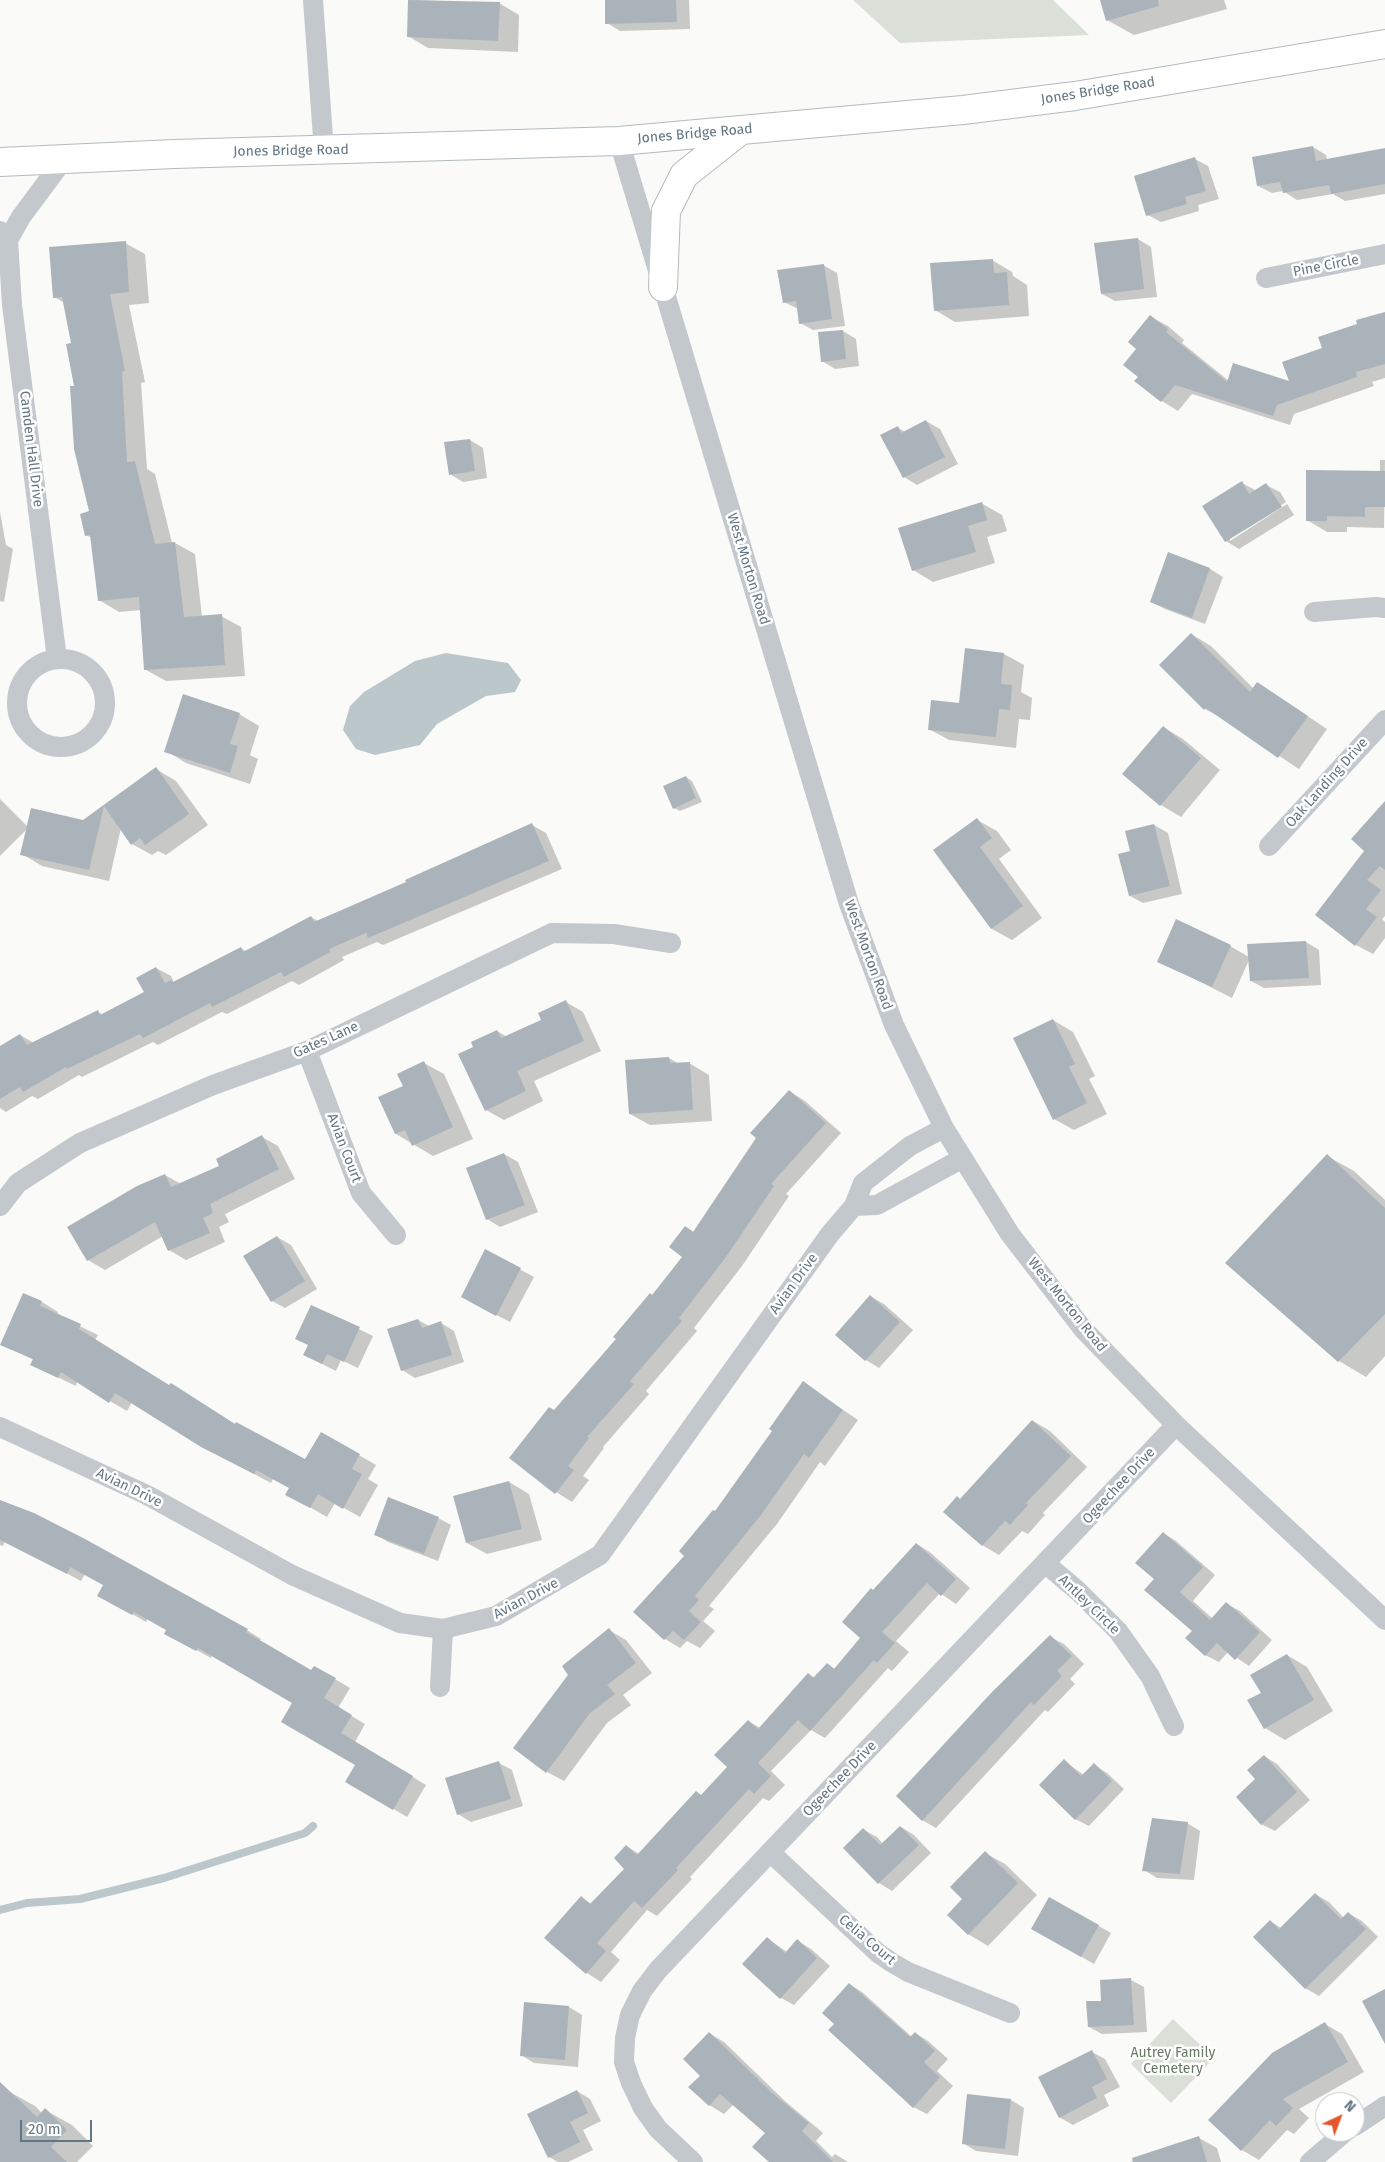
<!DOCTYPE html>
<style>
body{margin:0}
#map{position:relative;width:1385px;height:2162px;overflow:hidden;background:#fafaf8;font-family:"Fira Sans",sans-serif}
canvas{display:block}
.north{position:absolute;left:1315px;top:2092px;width:50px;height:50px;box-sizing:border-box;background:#fff;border:1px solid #c1c8cd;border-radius:50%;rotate:43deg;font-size:14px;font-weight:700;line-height:20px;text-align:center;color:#657683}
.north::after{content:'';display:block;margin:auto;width:18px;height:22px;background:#e4572e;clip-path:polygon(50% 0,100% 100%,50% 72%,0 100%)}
.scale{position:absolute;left:20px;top:2120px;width:72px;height:22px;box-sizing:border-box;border:2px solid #657683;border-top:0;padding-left:6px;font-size:15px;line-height:18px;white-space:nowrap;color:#657683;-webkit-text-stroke:4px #fff;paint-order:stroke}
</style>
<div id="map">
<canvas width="1385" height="2162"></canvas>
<div class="north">N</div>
<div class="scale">20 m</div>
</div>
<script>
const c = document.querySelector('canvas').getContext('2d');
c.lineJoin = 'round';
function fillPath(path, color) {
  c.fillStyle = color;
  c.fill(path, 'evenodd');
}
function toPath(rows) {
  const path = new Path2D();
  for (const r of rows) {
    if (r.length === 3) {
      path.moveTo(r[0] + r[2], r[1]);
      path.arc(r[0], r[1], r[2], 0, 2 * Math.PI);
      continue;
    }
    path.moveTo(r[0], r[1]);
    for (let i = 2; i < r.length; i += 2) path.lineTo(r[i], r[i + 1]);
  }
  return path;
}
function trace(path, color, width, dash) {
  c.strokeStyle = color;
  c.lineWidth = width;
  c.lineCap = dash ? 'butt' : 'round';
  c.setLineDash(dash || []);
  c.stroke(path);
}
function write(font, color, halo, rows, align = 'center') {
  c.font = font + ' "Fira Sans",sans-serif';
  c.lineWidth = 5;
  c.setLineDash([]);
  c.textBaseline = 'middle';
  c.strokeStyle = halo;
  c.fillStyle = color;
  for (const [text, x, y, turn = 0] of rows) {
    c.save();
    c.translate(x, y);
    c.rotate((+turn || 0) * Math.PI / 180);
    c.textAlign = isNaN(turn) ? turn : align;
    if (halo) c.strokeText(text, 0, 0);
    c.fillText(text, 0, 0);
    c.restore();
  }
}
const green = toPath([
 [853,0,1053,0,1089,35,900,43],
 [1173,2019,1214,2058,1171,2103,1131,2064]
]);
const water = toPath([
 [446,653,508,663,521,680,515,692,486,696,437,724,420,745,375,755,356,749,343,730,350,706,364,692,415,661]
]);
const shadow = toPath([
 [409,0,499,3,519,15,518,52,428,48,408,36],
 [606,0,689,0,690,29,620,31,607,23],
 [1102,0,1224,0,1227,9,1134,35,1107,20],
 [1313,147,1326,155,1327,160,1385,149,1385,194,1345,201,1333,194,1297,200,1283,191,1272,193,1258,186],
 [1195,159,1208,166,1219,199,1198,205,1199,211,1161,222,1148,215],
 [1138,239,1151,247,1157,297,1115,301,1102,294],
 [125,243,145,254,149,303,129,305,145,382,141,383,147,469,155,474,172,543,175,543,195,554,202,617,221,616,241,627,245,676,166,681,146,670,141,610,119,612,99,600,92,538,86,535,91,512,73,344,65,303,54,297],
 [992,260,1012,272,1013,276,1027,285,1029,316,955,322,935,310],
 [823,265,837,273,845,326,813,330,800,323,798,309,784,302],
 [1385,313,1385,378,1372,382,1374,386,1294,414,1290,425,1192,394,1178,411,1162,401,1136,381,1139,377,1138,348,1151,317,1168,326,1184,340,1182,343,1229,381,1291,383,1359,324],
 [843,331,856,339,859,366,835,369,822,361],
 [926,421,940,429,958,464,917,485,904,477,897,427,905,432],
 [470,440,483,448,487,478,463,482,450,474],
 [1380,460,1385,460,1384,528,1347,527,1347,532,1327,532,1307,520,1380,472],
 [1242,483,1255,490,1266,485,1280,492,1286,502,1230,538,1230,541,1287,504,1294,515,1239,549,1226,541],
 [981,503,1002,515,1007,531,987,537,995,563,933,582,913,570],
 [0,512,6,545,13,549,4,602,0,601],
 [1169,554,1210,569,1223,577,1205,624,1165,609,1151,602],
 [1191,634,1211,646,1254,689,1258,683,1327,729,1299,769,1225,720,1205,709,1160,665],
 [966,650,1004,654,1024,665,1021,692,1032,698,1030,720,1019,719,1016,748,949,740,929,729,960,704],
 [239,714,259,726,250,755,258,759,250,784,186,763,166,751],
 [1163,727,1183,739,1220,770,1181,817,1161,805,1124,774],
 [156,769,176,781,208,825,166,855,158,851,152,855,132,844,121,828,109,881,42,866,22,854,28,828,0,856,0,799,28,827,83,821],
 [686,777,692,781,702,802,680,811,674,808],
 [1385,803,1385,916,1382,919,1385,922,1385,938,1373,954,1356,945,1316,915,1365,851],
 [977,820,997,831,1011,850,999,859,1042,918,1012,940,992,929,935,851],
 [532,825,546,833,562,869,383,945,377,942,342,957,344,960,299,985,292,981,227,1014,222,1012,158,1045,153,1042,82,1077,79,1075,38,1099,32,1096,6,1112,0,1108,0,1047,20,1035,34,1043,98,1012,103,1015,145,992,156,968,171,976,174,983,241,948,247,952,311,917,318,921,407,883],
 [1154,825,1168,833,1182,894,1143,903,1130,896,1132,852,1127,832],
 [1306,942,1319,950,1321,985,1264,988,1251,981,1249,960,1232,998,1159,961,1230,946,1249,957],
 [566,1002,583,1012,601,1051,534,1081,543,1101,504,1120,486,1110,497,1031,507,1037,543,1021],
 [1053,1020,1073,1032,1095,1076,1089,1079,1107,1114,1074,1130,1054,1119],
 [669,1058,679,1064,689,1063,709,1075,712,1121,650,1125,630,1114],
 [424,1063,444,1074,473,1139,433,1156,396,1134,405,1087],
 [789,1091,805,1101,841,1133,786,1194,789,1196,742,1266,694,1328,697,1331,646,1391,649,1394,603,1447,604,1448,583,1476,589,1480,572,1502,556,1492,555,1411,652,1297,683,1256,686,1227,694,1232],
 [262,1137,278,1146,295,1179,225,1214,229,1222,219,1227,225,1242,186,1260,169,1250,163,1236,105,1270,88,1260,69,1228,165,1175,181,1184,221,1167],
 [504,1154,518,1162,538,1212,500,1227,487,1219],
 [1327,1156,1354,1171,1385,1200,1385,1356,1366,1377,1339,1361,1227,1263],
 [277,1237,291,1245,317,1289,285,1308,272,1301],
 [486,1251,534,1277,510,1322,475,1304],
 [23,1295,42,1302,58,1312,57,1315,98,1335,95,1340,170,1386,236,1425,306,1461,321,1433,376,1465,368,1479,378,1485,360,1517,335,1503,327,1517,287,1494,290,1488,273,1479,271,1483,220,1456,132,1402,127,1411,77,1382,76,1386,32,1365,34,1360,2,1344],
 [871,1297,884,1304,913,1330,879,1368,866,1360,837,1334],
 [312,1306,373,1336,358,1368,341,1360,336,1371,304,1355,309,1345],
 [418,1320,429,1326,441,1323,454,1331,464,1362,415,1378,402,1370],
 [803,1383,858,1420,825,1466,820,1462,777,1524,709,1606,714,1609,703,1621,715,1631,700,1648,687,1641,680,1648,665,1639,635,1612,686,1555,773,1431],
 [1033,1421,1050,1431,1087,1467,1043,1513,1045,1515,1028,1534,1022,1531,999,1555,982,1545,961,1500],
 [509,1482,529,1494,542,1540,487,1554,467,1543],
 [0,1502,34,1515,247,1630,261,1639,259,1642,312,1672,315,1667,350,1688,338,1708,365,1724,355,1742,426,1785,407,1817,347,1781,357,1764,294,1703,212,1656,211,1658,166,1633,168,1630,148,1619,146,1622,99,1595,104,1585,85,1574,81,1581,5,1541,3,1546,0,1545],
 [438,1518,451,1525,438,1561,388,1542,375,1534],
 [1163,1533,1176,1541,1215,1575,1193,1601,1213,1619,1227,1604,1240,1611,1272,1640,1249,1666,1228,1652,1219,1662,1205,1655,1194,1631,1156,1579],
 [917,1544,931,1553,970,1588,956,1604,940,1593,896,1641,909,1652,892,1671,888,1668,825,1738,811,1730,771,1771,785,1785,769,1801,763,1798,690,1877,692,1879,657,1916,647,1910,611,1952,620,1960,601,1982,587,1973,546,1938,581,1898,592,1904,626,1869,626,1846,639,1854,701,1796,728,1767,748,1721,760,1728,827,1664,835,1669,862,1638,874,1591],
 [609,1630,626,1640,652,1673,623,1695,631,1705,607,1723,564,1781,547,1772],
 [1050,1637,1064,1644,1084,1664,1070,1679,1075,1684,1048,1712,1045,1710,936,1828,922,1820],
 [1287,1655,1307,1667,1333,1711,1285,1740,1265,1728,1262,1693],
 [1264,1756,1277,1764,1310,1800,1275,1831,1261,1824,1257,1780],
 [1064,1761,1084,1775,1094,1765,1107,1773,1124,1789,1089,1826,1075,1819],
 [499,1763,512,1770,523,1806,471,1822,458,1814],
 [1187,1823,1200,1831,1194,1880,1157,1878,1144,1870],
 [901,1827,914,1835,931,1853,892,1891,879,1883,845,1848,864,1830,877,1837,883,1844],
 [985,1853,1005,1864,1037,1895,988,1946,968,1934,964,1899],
 [1315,1894,1329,1902,1344,1918,1348,1913,1362,1921,1378,1937,1319,1996,1305,1988,1270,1921,1281,1928],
 [1050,1898,1111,1933,1094,1964,1033,1929],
 [767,1938,787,1952,798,1941,811,1949,830,1966,794,2005,781,1998],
 [1131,1980,1144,1987,1147,2032,1102,2034,1089,2027,1102,2002],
 [849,1984,862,1992,912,2037,915,2033,928,2041,948,2059,937,2071,953,2086,927,2114,913,2107,836,2023],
 [525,2003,569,2007,582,2015,578,2067,534,2063,521,2055],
 [1325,2024,1342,2034,1364,2072,1299,2109,1309,2118,1294,2134,1287,2130,1259,2160,1242,2150],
 [709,2033,724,2042,786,2102,823,2133,816,2141,832,2157,835,2154,848,2162,771,2162,767,2133,734,2104,724,2114,709,2105,702,2075],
 [1092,2052,1105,2059,1120,2087,1104,2095,1109,2106,1073,2125,1059,2117],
 [8,2091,35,2106,42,2113,45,2110,72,2125,93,2146,77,2162,0,2162,0,2092],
 [577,2091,590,2099,601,2121,583,2130,593,2150,568,2162,558,2162,549,2157],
 [1011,2100,1024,2108,1018,2156,976,2151,963,2143],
 [1199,2138,1217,2148,1221,2162,1130,2162]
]);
const stream = toPath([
 [0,1910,27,1903,80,1899,164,1878,305,1833,313,1826]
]);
const building = toPath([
 [408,0,500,2,498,41,407,37],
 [605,0,676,0,677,22,605,24],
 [1100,0,1158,0,1159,6,1106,21],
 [1313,146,1316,161,1385,148,1385,184,1331,194,1329,185,1283,193,1280,182,1257,186,1252,157],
 [1195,157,1206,191,1185,197,1187,204,1146,216,1134,176],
 [1138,238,1144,289,1101,294,1094,243],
 [126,241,129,292,110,294,125,371,122,372,127,462,135,461,155,544,175,542,184,617,222,614,225,665,144,670,139,597,98,601,90,535,85,536,80,514,89,511,74,449,70,386,74,386,66,344,71,343,62,297,53,298,49,247],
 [993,259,994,273,1007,272,1009,305,934,311,930,263],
 [824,264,832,319,799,324,796,301,783,303,777,270],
 [1385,312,1385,364,1356,372,1357,377,1277,405,1273,416,1175,385,1161,402,1134,381,1138,377,1123,365,1136,349,1128,342,1150,315,1168,329,1166,332,1227,382,1233,363,1289,381,1282,362,1322,348,1318,337,1357,324,1356,320],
 [843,330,846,359,821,362,818,332],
 [926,420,945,457,903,478,880,435,898,426,901,433],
 [470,439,475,471,449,475,444,442],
 [1306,470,1385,471,1385,507,1365,507,1365,517,1327,516,1327,521,1306,521],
 [1242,481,1249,494,1266,483,1282,507,1225,542,1202,506],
 [982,502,987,520,968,526,976,552,912,571,898,528],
 [1168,552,1210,568,1192,618,1150,602],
 [1191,633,1250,692,1257,682,1308,716,1278,758,1206,708,1204,710,1159,665],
 [965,648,1004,653,1001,684,1012,685,1010,710,999,709,996,737,928,730,931,700,959,703],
 [183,694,240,713,230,744,238,746,230,773,164,752],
 [1163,726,1201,758,1160,806,1122,774],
 [156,767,189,814,145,845,140,838,131,845,104,806,89,870,20,855,31,808,83,820],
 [686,776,696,798,673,809,663,786],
 [1385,801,1385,870,1380,866,1367,880,1381,890,1366,909,1377,917,1355,946,1315,915,1364,851,1351,839],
 [977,818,992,838,980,847,1023,906,991,929,933,850],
 [532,823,549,861,368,938,366,933,329,949,330,952,284,977,281,972,212,1007,210,1003,143,1038,140,1034,67,1069,66,1067,23,1092,20,1087,0,1099,0,1046,20,1034,27,1045,98,1010,100,1015,144,992,136,978,156,967,165,983,172,980,173,982,241,947,243,952,311,916,314,922,406,882,405,880],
 [1154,824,1170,886,1129,896,1118,854,1130,851,1125,831],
 [1176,919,1231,945,1212,987,1157,962],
 [1306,941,1309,978,1250,981,1247,944],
 [566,1000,584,1041,517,1071,526,1091,485,1111,458,1054,473,1047,471,1042,497,1030,501,1038,541,1020,538,1013],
 [1053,1019,1075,1064,1069,1067,1087,1103,1053,1120,1013,1038],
 [669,1057,670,1063,690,1062,693,1110,629,1114,625,1060],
 [424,1061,453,1127,412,1146,405,1130,395,1134,378,1097,403,1086,397,1074],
 [789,1090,826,1123,771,1184,774,1186,726,1257,679,1318,682,1321,630,1381,634,1384,587,1437,589,1438,568,1466,574,1470,555,1494,509,1458,549,1407,554,1410,616,1339,613,1337,650,1293,652,1295,682,1257,669,1247,685,1226,693,1232,756,1138,750,1133],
 [262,1135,279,1169,210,1204,213,1213,203,1218,210,1233,168,1251,155,1222,87,1261,67,1227,137,1186,165,1174,171,1187,219,1166,216,1159],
 [504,1153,525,1205,486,1220,466,1168],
 [1327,1154,1385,1208,1385,1314,1338,1362,1225,1263],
 [277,1236,305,1281,271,1302,243,1256],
 [485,1249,521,1268,496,1316,461,1297],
 [23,1293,42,1301,40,1306,81,1324,79,1329,169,1385,171,1383,235,1424,236,1422,305,1459,321,1432,360,1454,352,1469,362,1474,343,1509,318,1494,310,1508,285,1495,289,1488,256,1470,254,1474,201,1447,115,1393,109,1403,61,1372,58,1378,30,1365,33,1359,0,1345],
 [870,1295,900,1322,865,1361,835,1335],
 [311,1305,360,1327,344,1362,327,1354,322,1364,303,1355,308,1345,295,1339],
 [418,1319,422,1328,441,1321,452,1355,401,1371,387,1329],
 [803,1381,843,1410,809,1458,804,1454,761,1515,695,1596,699,1600,689,1611,701,1622,684,1640,673,1631,664,1640,633,1612,684,1556,679,1551,713,1510,715,1511,772,1431,769,1429],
 [1032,1420,1071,1456,1026,1503,1028,1505,1010,1525,1005,1521,982,1546,943,1512,957,1496,960,1499],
 [509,1481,522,1529,466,1543,453,1496],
 [388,1497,439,1517,424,1554,374,1535],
 [0,1500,34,1513,85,1539,248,1629,246,1632,311,1670,314,1666,336,1678,324,1698,352,1715,341,1733,413,1776,393,1810,345,1782,355,1765,281,1722,292,1703,198,1648,196,1651,164,1634,166,1630,134,1612,132,1615,97,1596,103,1585,70,1567,67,1574,0,1540],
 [1163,1532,1203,1567,1180,1592,1210,1620,1226,1602,1260,1632,1235,1660,1217,1643,1205,1656,1185,1638,1192,1631,1144,1590,1154,1579,1135,1563],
 [916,1543,956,1579,941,1596,927,1583,882,1632,895,1643,877,1663,874,1660,810,1731,798,1720,758,1763,771,1776,754,1794,749,1789,676,1868,678,1870,642,1908,634,1901,597,1943,606,1951,586,1974,544,1938,581,1896,590,1904,624,1869,614,1858,626,1845,637,1855,696,1791,701,1795,727,1767,714,1755,748,1720,758,1729,808,1673,814,1678,827,1663,834,1669,860,1638,842,1622,871,1588,873,1590],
 [609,1628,636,1663,607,1685,615,1694,590,1713,546,1773,513,1748,568,1675,562,1666],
 [1050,1635,1072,1656,1057,1671,1062,1676,1034,1705,1031,1702,922,1821,896,1796,992,1692],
 [1287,1654,1314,1700,1264,1729,1247,1700,1261,1693,1250,1675],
 [1264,1755,1297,1792,1261,1825,1236,1797,1255,1779,1247,1770],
 [1064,1759,1081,1776,1094,1763,1112,1781,1075,1820,1039,1785],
 [499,1761,511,1799,457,1815,445,1778],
 [1152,1818,1188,1822,1180,1874,1142,1871],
 [900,1826,919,1845,878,1884,843,1848,863,1828,880,1845],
 [985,1851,1018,1883,968,1935,947,1915,962,1899,950,1887],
 [1315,1893,1341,1919,1348,1912,1366,1929,1305,1989,1253,1937,1270,1920,1279,1929],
 [1049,1897,1099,1925,1081,1957,1031,1929],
 [767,1937,785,1953,797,1939,817,1958,780,1999,742,1964],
 [1131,1978,1134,2025,1088,2027,1086,2001,1101,2001,1100,1980],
 [849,1983,910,2037,915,2032,935,2051,924,2062,940,2077,913,2108,828,2030,834,2024,822,2013],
 [1385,1989,1385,2044,1362,2001],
 [524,2002,569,2006,565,2060,520,2056],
 [1325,2022,1348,2062,1283,2099,1293,2108,1276,2126,1270,2120,1241,2151,1208,2120,1272,2053],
 [709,2032,771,2092,809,2123,802,2131,833,2162,769,2162,752,2147,765,2133,720,2094,709,2106,688,2087,700,2076,683,2059],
 [1092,2050,1107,2079,1092,2087,1097,2098,1059,2118,1038,2077],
 [0,2082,37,2117,45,2108,67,2130,51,2147,67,2162,0,2162],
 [577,2090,588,2113,570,2122,580,2142,548,2158,527,2114],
 [967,2094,1011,2099,1005,2149,962,2144],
 [1199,2136,1207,2162,1133,2162,1132,2158]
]);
const street = toPath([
 [313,0,324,151],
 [619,141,849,904,894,1025,944,1128,1010,1234,1083,1329,1176,1425,1385,1620],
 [0,231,8,240,21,217,64,159],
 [8,240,12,305,57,659],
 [1266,278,1385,254],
 [1314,612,1376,607,1385,608],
 [61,703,44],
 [1269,846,1385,720],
 [307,1051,361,1193,396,1235],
 [0,1206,18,1183,80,1143,213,1085,307,1051,552,933,614,934,671,943],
 [854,1206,877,1205,963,1158],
 [0,1427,147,1495,292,1575,400,1623,443,1629,496,1616,600,1555,830,1234,854,1206,863,1183,910,1146,944,1128],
 [1046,1564,1078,1591,1118,1631,1150,1676,1174,1726],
 [440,1687,443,1629],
 [770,1852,878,1953,891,1962,908,1972,1010,2013],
 [1355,2126,1385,2106],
 [693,2162,658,2129,643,2108,631,2083,624,2062,625,2038,630,2015,642,1991,658,1970,1176,1425],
 [1310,2162,1345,2132]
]);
const secondary = toPath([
 [0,162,174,154,619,141,963,110,1075,96,1385,44],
 [663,287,666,211,684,175,741,130]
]);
const streetNames = [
 ["Jones Bridge Road",1098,91,-9],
 ["Jones Bridge Road",695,134,-5],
 ["Jones Bridge Road",291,151,-1],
 ["Pine Circle",1326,266,-11],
 ["Camden Hall Drive",31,449,83],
 ["West Morton Road",748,569,73],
 ["Oak Landing Drive",1327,783,-48],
 ["West Morton Road",868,955,70],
 ["Gates Lane",326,1040,-24],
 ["Avian Court",344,1148,69],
 ["Avian Drive",794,1284,-54],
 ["West Morton Road",1067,1305,51],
 ["Ogeechee Drive",1119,1486,-47],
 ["Avian Drive",129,1488,26],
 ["Avian Drive",526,1599,-28],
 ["Antley Circle",1089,1605,44],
 ["Ogeechee Drive",840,1779,-46],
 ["Celia Court",867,1940,40]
];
const parkNames = [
 ["Autrey Family",1173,2053],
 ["Cemetery",1173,2069]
];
fillPath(green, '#dadfd7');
fillPath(water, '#bbc7cb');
fillPath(shadow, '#0003');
trace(stream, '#bbc7cb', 8);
fillPath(building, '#aab3b9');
trace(secondary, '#b3babf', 30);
trace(street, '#c3c8cc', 20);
trace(secondary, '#fff', 28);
write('14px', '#657683', '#fff', streetNames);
write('14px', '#687a64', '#fff', parkNames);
</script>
